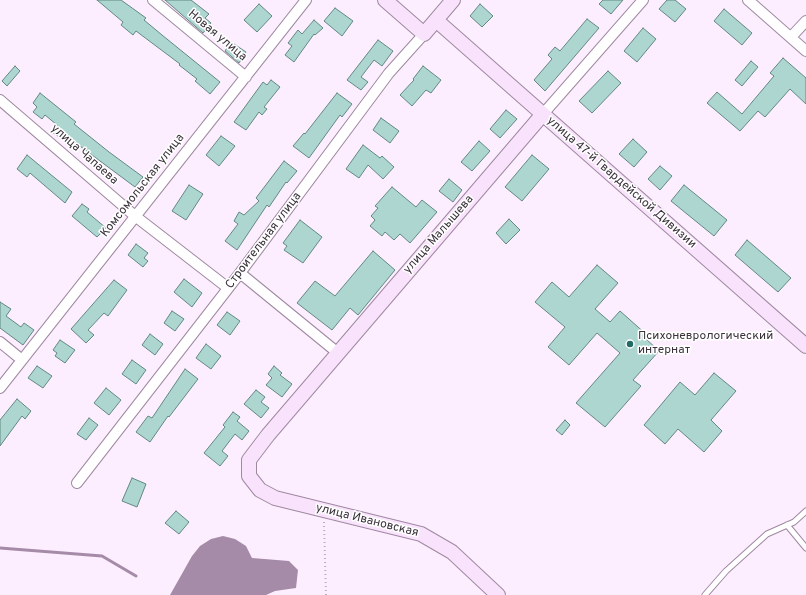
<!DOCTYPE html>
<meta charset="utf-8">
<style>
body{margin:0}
canvas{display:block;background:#fceefe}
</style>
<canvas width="806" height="595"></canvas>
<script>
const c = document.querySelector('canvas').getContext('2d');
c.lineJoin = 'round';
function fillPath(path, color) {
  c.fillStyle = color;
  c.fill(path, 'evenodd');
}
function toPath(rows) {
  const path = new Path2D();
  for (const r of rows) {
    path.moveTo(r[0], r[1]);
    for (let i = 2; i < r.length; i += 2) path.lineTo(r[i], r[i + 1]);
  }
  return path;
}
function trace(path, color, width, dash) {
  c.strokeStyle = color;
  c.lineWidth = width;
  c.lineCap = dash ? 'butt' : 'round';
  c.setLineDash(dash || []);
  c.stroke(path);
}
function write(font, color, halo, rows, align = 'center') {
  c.font = font + ' Overpass,sans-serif';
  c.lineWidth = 3;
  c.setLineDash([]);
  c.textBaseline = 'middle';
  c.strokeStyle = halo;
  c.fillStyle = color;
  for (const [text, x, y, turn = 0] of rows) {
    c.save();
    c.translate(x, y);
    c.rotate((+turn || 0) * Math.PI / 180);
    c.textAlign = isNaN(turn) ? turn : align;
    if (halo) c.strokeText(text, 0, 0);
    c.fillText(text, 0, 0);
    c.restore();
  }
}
const water = toPath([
 [223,536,235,539,246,546,252,558,289,561,298,570,296,588,275,591,266,595,170,595,192,556,200,546,211,539]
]);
const stream = toPath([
 [0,548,102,556,136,576]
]);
const building = toPath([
 [97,0,121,0,146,18,144,20,162,35,220,82,210,94,195,81,197,79,179,65,180,64,136,31,133,35,121,25,123,22,97,0],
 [165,0,191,0,209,14,205,18,211,23,203,33,165,0],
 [603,0,623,0,611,14,599,4,603,0],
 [667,0,675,0,686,9,675,22,659,9,667,0],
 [259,4,272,16,257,32,244,20,259,4],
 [480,4,493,16,482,27,470,16,480,4],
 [335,8,353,21,342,36,324,21,335,8],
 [724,9,752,33,742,45,714,21,724,9],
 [587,19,599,28,545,91,534,80,552,59,548,55,555,47,560,51,587,19],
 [314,20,323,28,315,35,314,34,294,62,285,55,292,46,288,43,298,30,302,34,314,20],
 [643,28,656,39,637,62,624,51,643,28],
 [378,40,393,51,382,66,374,60,361,77,368,82,361,90,347,80,378,40],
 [231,42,246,52,239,63,225,51,231,42],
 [783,58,806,78,806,104,790,89,765,117,758,111,740,131,707,103,717,92,742,114,774,76,770,73,783,58],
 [751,61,758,67,742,86,735,80,751,61],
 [15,66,20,71,7,86,2,81,15,66],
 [423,66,441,80,431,93,426,90,412,106,400,95,414,80,413,79,423,66],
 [608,71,621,83,592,113,579,101,608,71],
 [271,80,280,87,264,107,267,109,262,115,259,112,246,130,234,122,263,82,267,85,271,80],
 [40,93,76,122,74,124,109,152,143,177,135,187,65,135,62,139,52,132,57,125,45,115,42,119,33,112,37,107,33,103,40,93],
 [337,93,352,104,342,117,340,115,309,158,293,146,304,133,305,134,337,93],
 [506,110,517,119,500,138,490,129,506,110],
 [381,118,399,131,390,143,373,130,381,118],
 [221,136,235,146,219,166,206,155,221,136],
 [633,139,647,152,634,167,619,154,633,139],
 [479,141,490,151,472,171,461,162,479,141],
 [363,145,380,158,382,156,394,167,383,179,368,165,359,178,346,169,363,145],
 [27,155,72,192,65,203,30,173,27,177,17,169,27,155],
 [532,155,549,169,522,201,505,187,532,155],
 [284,161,297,171,287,183,286,182,269,207,267,205,237,250,225,241,238,224,234,221,239,212,244,215,259,201,256,198,284,161],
 [660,166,672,176,660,190,648,179,660,166],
 [449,179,462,190,453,202,439,191,449,179],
 [189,185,203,194,186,220,172,211,189,185],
 [684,185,727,220,714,236,671,201,684,185],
 [392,187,416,207,422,200,437,212,410,243,400,234,394,240,385,232,382,236,370,226,375,220,371,216,378,208,375,206,392,187],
 [82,204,89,209,87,212,106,228,97,237,72,216,82,204],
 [509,219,520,230,506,244,496,233,509,219],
 [300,220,322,237,303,263,284,250,287,246,283,243,300,220],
 [747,240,791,278,778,292,735,255,747,240],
 [136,244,148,253,144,258,148,261,143,267,128,255,136,244],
 [373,251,395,270,358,315,350,308,332,330,297,303,315,281,335,296,373,251],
 [597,265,618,283,595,309,610,322,620,311,647,335,645,338,659,351,633,380,641,386,605,427,576,403,620,353,597,333,569,365,548,347,565,327,535,302,552,282,569,297,597,265],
 [184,279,202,293,192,307,174,292,184,279],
 [114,280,127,290,108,316,104,313,88,330,94,335,86,343,71,329,114,280],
 [0,302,11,309,6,316,21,327,24,323,34,330,23,345,0,328,0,302],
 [172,311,184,319,175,331,164,323,172,311],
 [227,312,240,321,230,335,217,325,227,312],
 [150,334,163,344,155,355,142,345,150,334],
 [60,340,75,350,65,363,55,356,57,353,53,350,60,340],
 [206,344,221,356,211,369,196,358,206,344],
 [132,360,146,370,136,384,122,374,132,360],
 [37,366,52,376,43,388,28,378,37,366],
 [274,366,282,373,280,375,292,384,282,397,266,385,272,378,268,374,274,366],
 [185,369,198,379,169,417,168,416,150,442,136,432,148,416,152,418,185,369],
 [714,373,736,391,711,420,722,431,704,452,678,429,665,444,644,425,680,382,695,395,714,373],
 [106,388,121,400,109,415,94,403,106,388],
 [256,390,265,397,261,402,269,408,261,418,244,404,256,390],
 [17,399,31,411,25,419,22,416,0,446,0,420,17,399],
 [233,412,240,417,237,421,249,431,242,440,235,434,222,451,228,456,220,466,204,453,225,427,223,425,233,412],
 [89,418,98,425,86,440,77,434,89,418],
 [565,420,570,425,562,435,556,430,565,420],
 [132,478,146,484,137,507,122,501,132,478],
 [176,511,189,522,179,534,165,523,176,511]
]);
const path = toPath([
 [324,522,326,595]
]);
const lane = toPath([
 [787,525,806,548],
 [705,595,726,571,767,534,794,522,806,511]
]);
const street = toPath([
 [153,0,246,77],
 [748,0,806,51],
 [791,37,806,21],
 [0,100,135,216,228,288],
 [543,114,643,0],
 [240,273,338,353],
 [0,342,22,360],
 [0,388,306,0],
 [77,483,240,273,389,73,424,34]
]);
const secondary = toPath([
 [385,0,424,34,453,0],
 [436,20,806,346],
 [498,595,452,552,421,534,275,498,260,490,249,476,249,460,268,435,543,114]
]);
const markers = [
 [630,344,4,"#226b64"]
];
const streetNames = [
 ["Новая улица",217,36,40],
 ["улица Чапаева",84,155,41],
 ["улица 47-й Гвардейской Дивизии",621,183,41],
 ["Комсомольская улица",143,186,-52],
 ["улица Малышева",439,235,-49],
 ["Строительная улица",264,241,-53],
 ["улица Ивановская",367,521,14]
];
const poiNames = [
 ["Психоневрологический",638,337],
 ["интернат",638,351]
];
fillPath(water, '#a58ba8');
trace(stream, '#a58ba8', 3);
fillPath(building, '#add6d0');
trace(building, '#628882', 1);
trace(lane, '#9f89a1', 7);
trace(street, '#9f89a1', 12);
trace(secondary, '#9f89a1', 16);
trace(path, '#b9adba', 2, [1, 3]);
trace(lane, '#fff', 5);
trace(street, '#fff', 10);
trace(secondary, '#f9e3fc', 14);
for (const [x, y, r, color] of markers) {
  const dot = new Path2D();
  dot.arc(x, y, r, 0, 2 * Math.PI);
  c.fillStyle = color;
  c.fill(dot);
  trace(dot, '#fff', 1.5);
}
write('12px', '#3b323c', '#fff', streetNames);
write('12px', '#3b323c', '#fff', poiNames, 'left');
</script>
